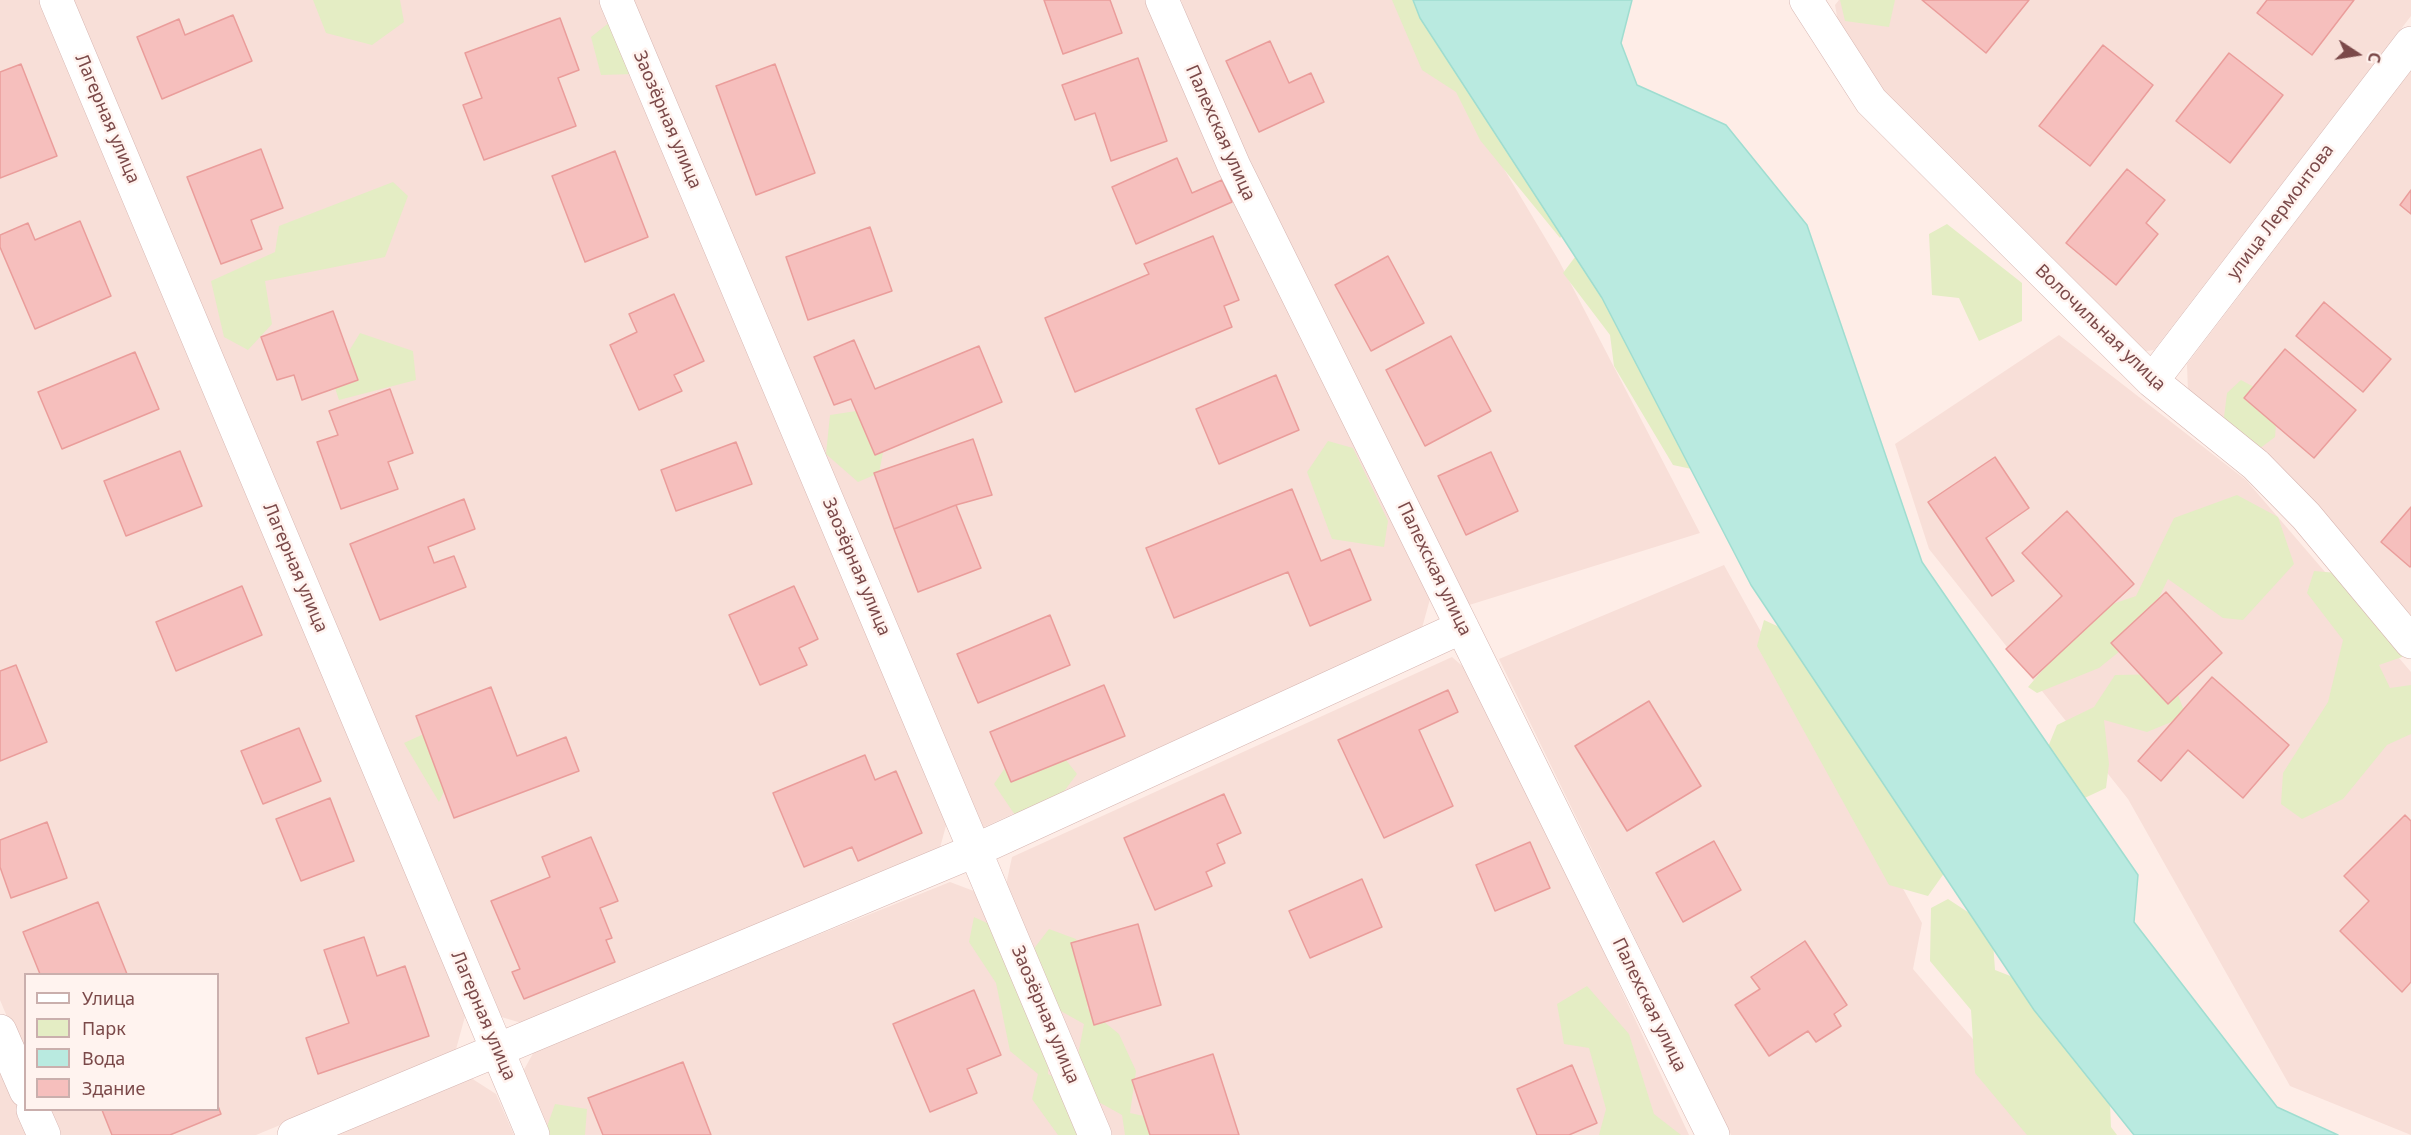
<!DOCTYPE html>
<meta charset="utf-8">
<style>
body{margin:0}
#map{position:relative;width:2411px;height:1135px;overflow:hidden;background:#feede7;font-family:"Noto Sans",sans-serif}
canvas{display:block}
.legend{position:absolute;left:24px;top:973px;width:195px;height:138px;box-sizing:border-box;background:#fff3ef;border:2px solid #caafad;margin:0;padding:8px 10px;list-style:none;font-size:18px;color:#7b4949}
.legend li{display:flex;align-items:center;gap:12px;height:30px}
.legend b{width:30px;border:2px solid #caafad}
.north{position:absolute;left:2327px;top:24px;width:60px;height:60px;-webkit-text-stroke:4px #fff3ef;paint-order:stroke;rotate:102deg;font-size:16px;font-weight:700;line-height:24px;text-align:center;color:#7b4949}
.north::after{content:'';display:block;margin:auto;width:21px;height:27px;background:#7b4949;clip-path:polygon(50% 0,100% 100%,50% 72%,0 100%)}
</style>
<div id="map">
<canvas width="2411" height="1135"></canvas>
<ul class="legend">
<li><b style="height:8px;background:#fff"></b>Улица</li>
<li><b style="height:16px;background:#e4edc4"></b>Парк</li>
<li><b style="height:16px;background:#b9eae0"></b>Вода</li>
<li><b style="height:16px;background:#f6bfbd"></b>Здание</li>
</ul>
<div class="north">С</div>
</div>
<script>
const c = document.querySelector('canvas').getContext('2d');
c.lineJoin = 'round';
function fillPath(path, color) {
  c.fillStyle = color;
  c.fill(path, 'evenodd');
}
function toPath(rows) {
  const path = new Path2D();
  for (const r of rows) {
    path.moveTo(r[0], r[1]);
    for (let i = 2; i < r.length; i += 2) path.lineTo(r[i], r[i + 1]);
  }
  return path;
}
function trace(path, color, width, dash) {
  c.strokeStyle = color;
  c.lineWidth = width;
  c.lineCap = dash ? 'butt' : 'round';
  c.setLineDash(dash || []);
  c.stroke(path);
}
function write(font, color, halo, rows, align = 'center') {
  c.font = font + ' "Noto Sans",sans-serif';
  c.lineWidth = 5;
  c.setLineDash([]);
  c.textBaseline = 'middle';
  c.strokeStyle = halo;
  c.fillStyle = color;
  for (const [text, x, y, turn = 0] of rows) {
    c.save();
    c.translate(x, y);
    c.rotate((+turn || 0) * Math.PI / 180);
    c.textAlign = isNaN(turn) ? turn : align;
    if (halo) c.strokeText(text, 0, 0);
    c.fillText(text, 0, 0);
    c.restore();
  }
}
const residential = toPath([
 [0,0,41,0,467,1009,455,1053,256,1135,57,1135,46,1110,218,1110,218,974,26,974,25,1060,0,1000],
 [70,0,600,0,947,822,938,855,525,1024,498,1016],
 [629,0,1148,0,1430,599,1422,628,982,828],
 [1181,0,1403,0,1559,261,1700,533,1466,606,1210,82],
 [1839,0,2411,0,2411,16,2154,350,2132,353,1882,92,1839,28,1835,5],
 [2411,70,2411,618,2275,460,2188,392,2187,364],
 [2059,335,2246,480,2411,672,2411,1135,2290,1086,2128,799,1929,549,1895,444],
 [1724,565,1922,923,1913,969,2055,1135,1731,1135,1499,659],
 [1452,657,1476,678,1689,1135,1110,1135,1006,885,1012,857],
 [950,882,979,893,1080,1135,547,1135,521,1075,536,1048],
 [0,1064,30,1135,0,1135],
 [471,1078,496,1094,514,1135,336,1135]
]);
const green = toPath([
 [313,0,400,0,404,22,372,45,326,33],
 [1392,0,1440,0,1576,218,1560,238,1480,140,1456,92,1422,70],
 [1840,0,1895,0,1889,27,1845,21],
 [630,6,643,20,635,74,601,75,591,37],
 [393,182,408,196,385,257,265,281,272,324,248,350,224,337,211,281,275,252,279,226],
 [1947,224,2022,283,2022,321,1979,341,1959,298,1932,295,1929,234],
 [1581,249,1715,474,1673,465,1614,366,1610,335,1563,273],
 [360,333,413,351,416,380,339,400,332,379],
 [2241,380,2278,400,2275,437,2259,449,2222,433,2227,393],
 [863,410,886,437,879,473,858,482,826,454,830,415],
 [1328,441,1353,448,1388,521,1384,547,1332,539,1307,472],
 [2237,495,2278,517,2294,564,2243,620,2223,618,2168,579,2141,634,2099,668,2037,693,2028,687,2095,610,2136,596,2174,518],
 [2314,571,2360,575,2402,627,2402,657,2379,665,2390,688,2411,685,2411,734,2387,745,2343,799,2302,819,2281,804,2283,773,2328,702,2343,640,2307,593],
 [1764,620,1799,636,1952,862,1928,896,1889,885,1757,646],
 [2170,674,2186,716,2147,732,2104,720,2109,764,2106,788,2076,802,2043,759,2057,725,2094,707,2115,675],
 [439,727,461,756,439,802,404,743],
 [1062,755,1077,774,1050,810,1015,815,994,784,1011,759],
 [1948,899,1992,928,1995,970,2036,986,2109,1081,2111,1127,2117,1135,2027,1135,1975,1073,1971,1010,1930,961,1931,908],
 [974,917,1000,929,1011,980,1031,991,1050,1042,1048,1074,1079,1089,1093,1135,1058,1135,1032,1099,1038,1074,1010,1051,996,983,969,942],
 [1049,929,1076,939,1094,985,1087,1008,1119,1034,1136,1071,1130,1113,1162,1120,1169,1135,1125,1135,1122,1115,1095,1100,1078,1055,1084,1024,1050,1005,1032,951],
 [1587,986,1629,1034,1654,1114,1681,1135,1599,1135,1606,1109,1589,1048,1564,1044,1557,1004],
 [555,1104,587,1109,585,1135,544,1135]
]);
const water = toPath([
 [1413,0,1632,0,1621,43,1637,85,1726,125,1807,225,1922,562,2138,875,2134,922,2277,1107,2338,1135,2134,1135,2034,1010,1751,585,1602,298,1420,18,1413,0]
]);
const building = toPath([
 [1044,0,1110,0,1122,33,1063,54,1044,0],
 [1922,0,2029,0,1986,53,1922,0],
 [2267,0,2354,0,2312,55,2257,13,2267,0],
 [233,15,252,61,162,99,137,37,179,19,185,35,233,15],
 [560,18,579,70,558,78,576,126,484,160,463,105,482,98,465,53,560,18],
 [1270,41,1289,83,1311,73,1324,102,1259,132,1226,61,1270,41],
 [2103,45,2153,85,2090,166,2039,126,2103,45],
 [2229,53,2283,95,2230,163,2176,121,2229,53],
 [1138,58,1167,141,1111,161,1095,113,1075,120,1062,85,1138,58],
 [21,64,57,156,0,178,0,72,21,64],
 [775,64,815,173,756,195,716,86,775,64],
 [261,149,283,208,251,220,262,249,221,264,187,177,261,149],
 [615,151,648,237,585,262,552,176,615,151],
 [1177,158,1192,193,1222,180,1232,202,1136,244,1112,187,1177,158],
 [2127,169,2165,200,2146,223,2158,234,2116,285,2066,243,2127,169],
 [2411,190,2411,214,2400,205,2411,190],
 [80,221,111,296,35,329,0,247,0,235,28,223,35,240,80,221],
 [870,227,892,291,808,320,786,257,870,227],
 [1213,236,1239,300,1224,306,1232,327,1075,392,1045,318,1149,274,1144,264,1213,236],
 [1388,256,1424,323,1371,351,1335,285,1388,256],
 [674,294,704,361,674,375,682,391,639,410,610,345,637,332,629,314,674,294],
 [2324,302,2391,359,2363,392,2296,336,2324,302],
 [333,311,358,380,302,400,294,375,277,380,261,337,333,311],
 [1451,336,1491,411,1425,446,1386,370,1451,336],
 [854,340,875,389,979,346,1002,402,875,455,851,399,834,405,814,357,854,340],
 [2285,349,2356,410,2314,458,2244,398,2285,349],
 [135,352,159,409,62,449,38,392,135,352],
 [1276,375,1299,430,1219,464,1196,409,1276,375],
 [390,389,413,453,388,462,398,489,341,509,317,442,338,435,329,411,390,389],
 [973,439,992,495,956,505,894,529,874,473,973,439],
 [736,442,752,484,676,511,661,470,736,442],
 [180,451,202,506,126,536,104,481,180,451],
 [1491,452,1518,511,1466,535,1438,476,1491,452],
 [1995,457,2029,508,1986,538,2014,581,1992,596,1928,502,1995,457],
 [1292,489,1321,561,1350,549,1371,600,1310,626,1288,572,1174,618,1146,548,1292,489],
 [464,499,475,529,428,547,434,563,454,556,466,587,380,620,350,544,464,499],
 [956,505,981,568,918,592,894,529,956,505],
 [2411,507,2411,566,2410,567,2381,542,2411,507],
 [2067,511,2134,584,2033,678,2006,649,2062,596,2022,553,2067,511],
 [242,586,262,635,176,671,156,622,242,586],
 [794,586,818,639,799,648,807,665,760,685,729,615,794,586],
 [2166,592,2222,653,2168,704,2111,643,2166,592],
 [1050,615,1070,665,978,703,957,654,1050,615],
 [16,665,47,742,0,761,0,671,16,665],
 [2212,677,2289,745,2243,798,2188,750,2161,781,2138,761,2212,677],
 [1104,685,1125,736,1011,782,990,732,1104,685],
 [491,687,517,756,566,737,579,771,454,818,416,716,491,687],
 [1448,690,1458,712,1419,730,1453,806,1384,838,1338,740,1448,690],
 [1649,701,1701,786,1627,831,1575,746,1649,701],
 [299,728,321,781,263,804,241,751,299,728],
 [865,755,875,780,896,771,922,833,858,861,852,847,804,867,773,793,865,755],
 [1224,794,1241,833,1217,844,1225,863,1206,872,1212,886,1155,910,1124,838,1224,794],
 [330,798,354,861,301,881,276,819,330,798],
 [2405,815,2411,821,2411,982,2402,992,2340,931,2369,901,2344,876,2405,815],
 [47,822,67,878,11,898,0,867,0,840,47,822],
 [591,837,618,901,600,908,612,938,606,940,615,962,524,999,512,972,520,969,491,901,550,877,542,857,591,837],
 [1714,841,1741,890,1683,922,1656,873,1714,841],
 [1530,842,1550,888,1495,911,1476,865,1530,842],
 [1362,879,1382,927,1310,958,1289,911,1362,879],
 [98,902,127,974,40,974,23,932,98,902],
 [1138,924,1161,1005,1094,1025,1071,943,1138,924],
 [364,937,377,976,405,966,429,1036,318,1074,306,1038,349,1023,324,950,364,937],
 [1805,941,1847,1005,1834,1014,1841,1026,1816,1042,1808,1031,1769,1056,1735,1005,1760,989,1751,977,1805,941],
 [974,990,1001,1055,967,1069,977,1093,930,1112,893,1024,974,990],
 [1213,1054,1239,1135,1150,1135,1132,1080,1213,1054],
 [683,1062,711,1135,603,1135,588,1098,683,1062],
 [1572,1065,1597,1123,1569,1135,1537,1135,1517,1089,1572,1065],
 [218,1106,221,1114,170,1135,112,1135,102,1110,218,1110,218,1106]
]);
const minor = toPath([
 [56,0,533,1135],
 [616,0,1095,1135],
 [1162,0,1234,166,1713,1135],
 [1806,0,1871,101,2152,381,2256,465,2306,516,2411,642],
 [2152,381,2411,43],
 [0,1031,26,1091],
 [33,1110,44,1135],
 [294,1135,976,850,1462,627]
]);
const streetNames = [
 ["Лагерная улица",107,119,67],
 ["Заозёрная улица",667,120,67],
 ["Палехская улица",1220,133,66],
 ["улица Лермонтова",2281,212,-53],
 ["Волочильная улица",2100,328,44],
 ["Заозёрная улица",856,567,67],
 ["Лагерная улица",295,568,67],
 ["Палехская улица",1434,569,64],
 ["Палехская улица",1649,1005,64],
 ["Заозёрная улица",1045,1015,67],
 ["Лагерная улица",483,1016,67]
];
fillPath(residential, '#f8dfd8');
fillPath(green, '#e4edc4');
fillPath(water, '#b9eae0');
trace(water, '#9fddd0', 1.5);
fillPath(building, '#f6bfbd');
trace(building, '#ea9d9b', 1.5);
trace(minor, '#d6b5b1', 34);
trace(minor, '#fff', 33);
write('18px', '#7b4949', '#fff3ef', streetNames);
</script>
